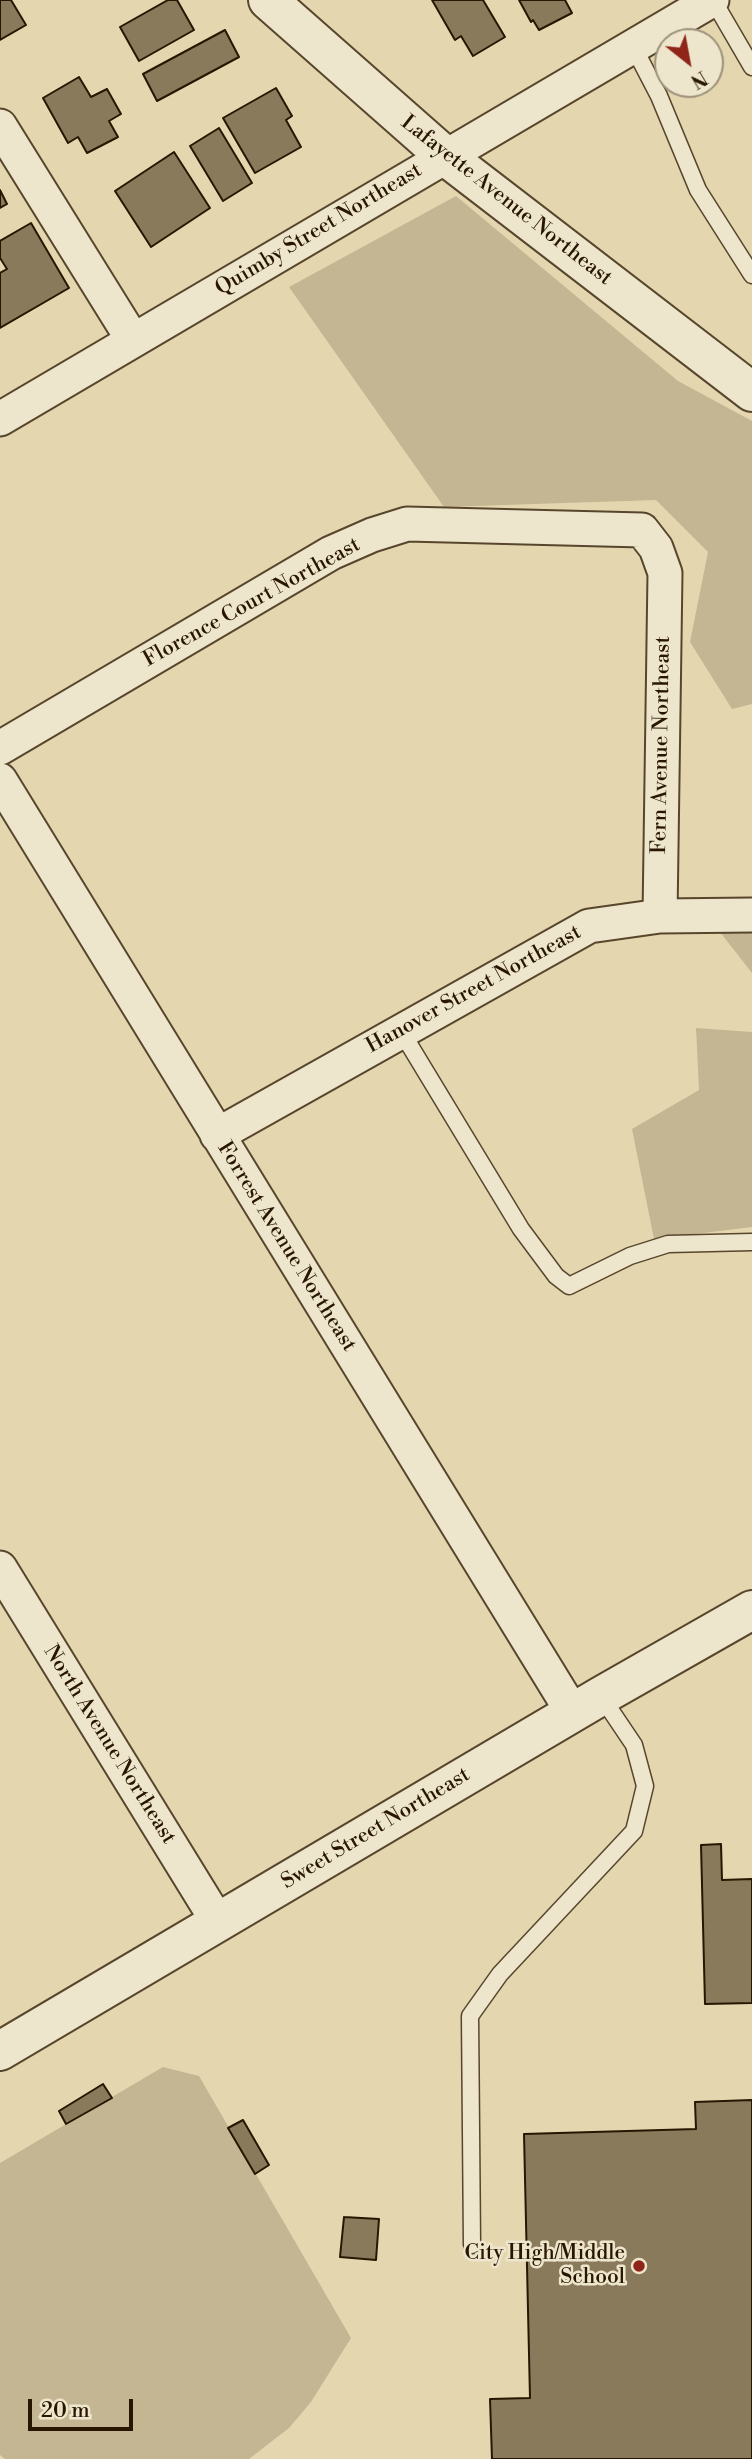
<!DOCTYPE html>
<style>
body{margin:0}
#map{position:relative;width:752px;height:2459px;overflow:hidden;background:#e4d7b0;font-family:"Libre Bodoni",serif}
canvas{display:block}
.north{position:absolute;left:654px;top:28px;width:70px;height:70px;box-sizing:border-box;background:#ede5cc;border:2px solid #9e927a;border-radius:50%;rotate:149deg;font-size:19px;font-weight:700;line-height:28px;text-align:center;color:#281600}
.north::after{content:'';display:block;margin:auto;width:24px;height:32px;background:#8f2418;clip-path:polygon(50% 0,100% 100%,50% 72%,0 100%)}
.scale{position:absolute;left:28px;top:2399px;width:105px;height:32px;box-sizing:border-box;border:4px solid #281600;border-top:0;padding-left:9px;font-size:21px;line-height:24px;white-space:nowrap;color:#281600;-webkit-text-stroke:5px #ede5cc;paint-order:stroke}
</style>
<div id="map">
<canvas width="752" height="2459"></canvas>
<div class="north">N</div>
<div class="scale">20 m</div>
</div>
<script>
const c = document.querySelector('canvas').getContext('2d');
c.lineJoin = 'round';
function fillPath(path, color) {
  c.fillStyle = color;
  c.fill(path, 'evenodd');
}
function toPath(rows) {
  const path = new Path2D();
  for (const r of rows) {
    path.moveTo(r[0], r[1]);
    for (let i = 2; i < r.length; i += 2) path.lineTo(r[i], r[i + 1]);
  }
  return path;
}
function trace(path, color, width, dash) {
  c.strokeStyle = color;
  c.lineWidth = width;
  c.lineCap = dash ? 'butt' : 'round';
  c.setLineDash(dash || []);
  c.stroke(path);
}
function write(font, color, halo, rows, align = 'center') {
  c.font = font + ' "Libre Bodoni",serif';
  c.lineWidth = 5;
  c.setLineDash([]);
  c.textBaseline = 'middle';
  c.strokeStyle = halo;
  c.fillStyle = color;
  for (const [text, x, y, turn = 0] of rows) {
    c.save();
    c.translate(x, y);
    c.rotate((+turn || 0) * Math.PI / 180);
    c.textAlign = isNaN(turn) ? turn : align;
    if (halo) c.strokeText(text, 0, 0);
    c.fillText(text, 0, 0);
    c.restore();
  }
}
const green = toPath([
 [456,196,678,381,752,421,752,704,732,709,690,642,708,552,656,500,444,507,289,287],
 [720,932,752,933,752,973],
 [696,1028,752,1032,752,1227,654,1239,632,1129,699,1090],
 [163,2067,199,2076,351,2338,311,2402,289,2428,249,2459,5,2459,0,2455,0,2163]
]);
const building = toPath([
 [0,0,11,0,26,25,0,40,0,0],
 [168,0,177,0,194,30,139,61,120,27,168,0],
 [432,0,483,0,505,37,473,56,461,36,455,40,432,0],
 [519,0,565,0,572,13,539,30,533,20,531,22,519,0],
 [225,30,239,57,157,101,143,74,225,30],
 [79,77,91,97,107,89,121,114,109,121,118,137,87,153,78,137,68,143,43,98,79,77],
 [276,88,292,116,286,120,301,147,255,173,223,118,276,88],
 [219,128,252,183,223,201,190,146,219,128],
 [174,152,210,208,151,247,115,191,174,152],
 [0,190,7,204,0,208,0,190],
 [31,223,69,288,0,328,0,273,7,269,0,258,0,241,31,223],
 [721,1844,722,1880,752,1879,752,2003,705,2004,701,1845,721,1844],
 [103,2084,112,2098,66,2124,59,2111,103,2084],
 [752,2100,752,2459,492,2459,490,2399,530,2398,524,2134,696,2129,695,2102,752,2100],
 [243,2120,269,2165,255,2174,228,2128,243,2120],
 [344,2217,379,2219,376,2260,340,2257,344,2217]
]);
const service = toPath([
 [713,0,752,67],
 [633,46,659,96,698,190,752,275],
 [401,1031,521,1229,556,1276,569,1286,630,1256,668,1244,752,1242],
 [472,2245,470,2016,500,1974,634,1831,645,1786,634,1745,601,1696]
]);
const minor = toPath([
 [0,126,133,340],
 [0,419,712,0],
 [0,748,331,553,372,535,407,524,642,530,656,548,665,573,660,916],
 [0,780,573,1713],
 [217,1135,589,926,660,916,752,915],
 [0,1568,218,1922]
]);
const tertiary = toPath([
 [268,0,445,156,752,392],
 [0,2051,601,1696,752,1610]
]);
const markers = [
 [639,2266,7,"#8f2418"]
];
const streetNames = [
 ["Lafayette Avenue Northeast",506,201,38],
 ["Quimby Street Northeast",319,230,-31],
 ["Florence Court Northeast",252,603,-29],
 ["Fern Avenue Northeast",662,745,-89],
 ["Hanover Street Northeast",474,990,-29],
 ["Forrest Avenue Northeast",286,1247,58],
 ["North Avenue Northeast",109,1745,58],
 ["Sweet Street Northeast",376,1829,-31]
];
const poiNames = [
 ["City High/Middle",625,2254],
 ["School",625,2278]
];
fillPath(green, '#c4b692');
fillPath(building, '#8a7a5c');
trace(building, '#281600', 2);
trace(service, '#57462c', 19);
trace(minor, '#57462c', 37);
trace(tertiary, '#57462c', 42);
trace(service, '#ede5cc', 16);
trace(minor, '#ede5cc', 33);
trace(tertiary, '#ede5cc', 38);
for (const [x, y, r, color] of markers) {
  const dot = new Path2D();
  dot.arc(x, y, r, 0, 2 * Math.PI);
  c.fillStyle = color;
  c.fill(dot);
  trace(dot, '#ede5cc', 2.5);
}
write('21px', '#281600', '#ede5cc', streetNames);
write('21px', '#281600', '#ede5cc', poiNames, 'right');
</script>
